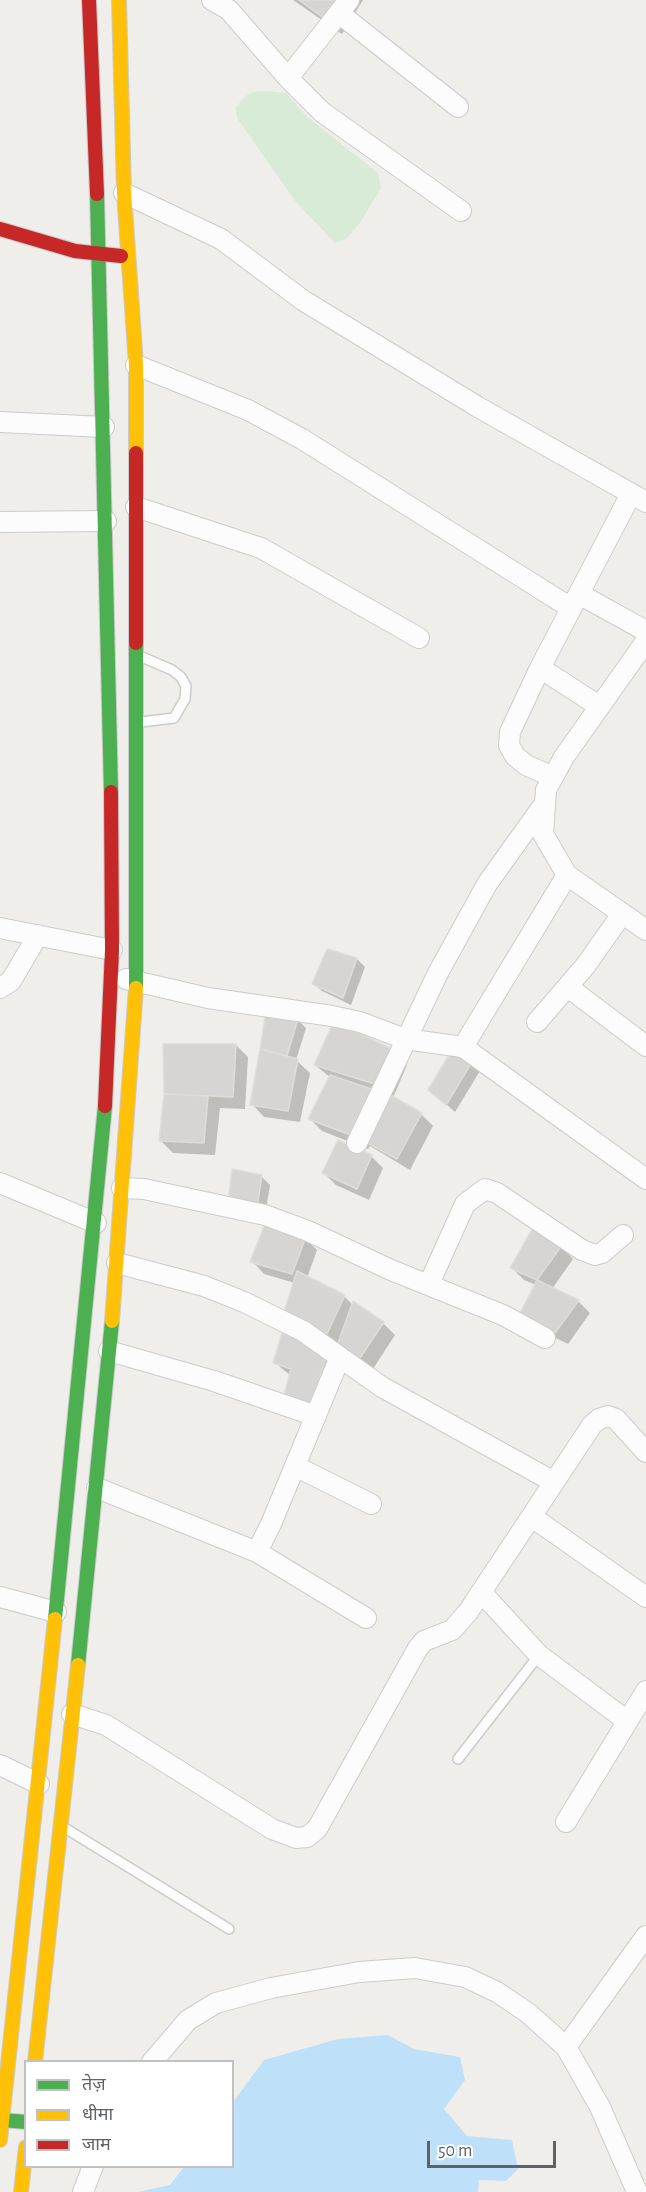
<!DOCTYPE html>
<meta charset="utf-8">
<style>
body{margin:0}
#map{position:relative;width:646px;height:2192px;overflow:hidden;background:#efeeea;font-family:"Alegreya Sans","Noto Sans Devanagari",sans-serif}
canvas{display:block}
.legend{position:absolute;left:24px;top:2060px;width:210px;height:108px;box-sizing:border-box;background:#fff;border:2px solid #bfc1c3;margin:0;padding:8px 10px;list-style:none;font-size:18px;color:#5f6368}
.legend li{display:flex;align-items:center;gap:12px;height:30px}
.legend b{width:30px;border:2px solid #bfc1c3}
.scale{position:absolute;left:427px;top:2141px;width:129px;height:27px;box-sizing:border-box;border:3px solid #5f6368;border-top:0;padding-left:8px;font-size:18px;line-height:21px;white-space:nowrap;color:#5f6368;-webkit-text-stroke:4px #fff;paint-order:stroke}
</style>
<div id="map">
<canvas width="646" height="2192"></canvas>
<ul class="legend">
<li><b style="height:8px;background:#4caf50"></b>तेज़</li>
<li><b style="height:8px;background:#ffc107"></b>धीमा</li>
<li><b style="height:8px;background:#c62828"></b>जाम</li>
</ul>
<div class="scale">50 m</div>
</div>
<script>
const c = document.querySelector('canvas').getContext('2d');
c.lineJoin = 'round';
function fillPath(path, color) {
  c.fillStyle = color;
  c.fill(path, 'evenodd');
}
function toPath(rows) {
  const path = new Path2D();
  for (const r of rows) {
    path.moveTo(r[0], r[1]);
    for (let i = 2; i < r.length; i += 2) path.lineTo(r[i], r[i + 1]);
  }
  return path;
}
function trace(path, color, width, dash) {
  c.strokeStyle = color;
  c.lineWidth = width;
  c.lineCap = dash ? 'butt' : 'round';
  c.setLineDash(dash || []);
  c.stroke(path);
}
const green = toPath([
 [267,91,286,93,306,116,378,173,381,188,360,223,346,239,335,243,296,202,237,118,236,108,243,98,252,92]
]);
const water = toPath([
 [388,2035,414,2049,460,2057,465,2080,444,2109,467,2136,512,2140,518,2169,506,2181,479,2180,478,2192,138,2192,170,2185,184,2167,232,2166,233,2102,264,2060,338,2039]
]);
const shadow = toPath([
 [293,0,363,0,342,34],
 [328,951,357,959,365,967,351,1005,322,991,313,983],
 [268,1014,298,1020,306,1028,296,1060,310,1073,300,1122,264,1117,252,1104],
 [165,1045,236,1045,248,1057,245,1109,220,1108,215,1155,173,1153,160,1140,165,1094],
 [395,1053,407,1065,393,1098,421,1114,433,1126,410,1170,370,1146,368,1149,322,1131,310,1119,331,1078,315,1065],
 [472,1063,480,1071,455,1112,439,1098],
 [371,1156,383,1168,369,1200,336,1185,324,1173],
 [234,1171,261,1176,270,1185,265,1215],
 [305,1238,317,1250,307,1278,344,1296,353,1305,383,1323,395,1335,369,1375,340,1344,297,1327,295,1283,264,1274,252,1261],
 [561,1246,573,1259,552,1289,578,1301,590,1313,568,1344,533,1327,536,1285,524,1280,512,1268],
 [283,1335,339,1365,322,1420,291,1376,274,1362]
]);
const building = toPath([
 [299,0,343,0,329,22,299,0],
 [327,949,357,958,343,998,312,984,327,949],
 [266,1012,298,1019,287,1056,260,1049,266,1012],
 [334,1021,396,1051,381,1086,314,1065,334,1021],
 [163,1044,236,1044,233,1097,164,1094,163,1044],
 [260,1049,298,1059,288,1111,250,1105,260,1049],
 [452,1050,472,1062,446,1105,428,1090,452,1050],
 [330,1075,380,1092,356,1137,308,1119,330,1075],
 [164,1094,208,1096,204,1143,159,1141,164,1094],
 [389,1094,422,1113,397,1159,360,1139,389,1094],
 [338,1140,372,1155,357,1189,322,1173,338,1140],
 [232,1169,262,1175,257,1208,228,1204,232,1169],
 [267,1219,306,1237,292,1274,250,1262,267,1219],
 [535,1224,562,1245,537,1280,510,1268,535,1224],
 [297,1271,345,1295,327,1334,283,1315,297,1271],
 [537,1280,579,1300,555,1333,519,1315,537,1280],
 [353,1301,384,1322,356,1364,343,1355,347,1349,338,1343,353,1301],
 [282,1333,328,1351,310,1408,282,1403,291,1369,273,1363,282,1333]
]);
const lane = toPath([
 [141,722,174,718,185,699,186,686,181,677,172,670,142,657],
 [458,1759,539,1655],
 [65,1828,229,1929]
]);
const street = toPath([
 [212,0,229,10,288,78],
 [349,0,288,78,322,112,461,211],
 [340,14,458,107],
 [124,193,221,239,304,301,478,407,646,502],
 [136,365,248,410,302,439,571,608],
 [0,422,104,427],
 [136,507,261,548,419,638],
 [0,522,106,521],
 [579,594,646,631],
 [540,668,510,732,509,745,515,756,526,765,553,777],
 [599,706,540,668,631,494],
 [567,875,646,930],
 [0,928,112,950],
 [126,979,208,998,332,1016,360,1022,405,1039,463,1047,646,1179],
 [568,987,646,1046],
 [0,988,11,981,38,935],
 [537,1022,586,965,622,914],
 [463,1047,567,875,543,834,546,790,564,757,646,641],
 [357,1143,438,973,487,884,545,803],
 [0,1183,96,1223],
 [122,1188,144,1189,265,1215,308,1231,391,1270,503,1315,545,1338],
 [117,1263,204,1286,244,1302,303,1331,382,1387,554,1482],
 [429,1284,465,1204,485,1189,497,1193,582,1250,595,1255,602,1253,623,1235],
 [109,1351,214,1381,316,1416],
 [295,1466,371,1504],
 [97,1488,257,1552,366,1618],
 [532,1517,646,1597],
 [257,1552,271,1524,340,1357],
 [481,1592,539,1655,627,1721],
 [0,1597,56,1612],
 [72,1714,106,1725,272,1829,296,1838,307,1837,317,1829,418,1648,424,1641,452,1630,468,1612,592,1425,599,1419,608,1416,616,1419,646,1452],
 [0,1765,39,1784],
 [566,1822,646,1691],
 [566,2047,646,1936],
 [152,2062,188,2020,216,2003,271,1988,359,1972,415,1968,465,1977,497,1992,528,2013,566,2047,600,2107,637,2192],
 [83,2192,93,2166]
]);
const fast = toPath([
 [97,194,111,792],
 [136,643,136,988],
 [55,1619,105,1106],
 [78,1665,112,1321],
 [2,2120,26,2122]
]);
const slow = toPath([
 [119,0,124,193,136,365,136,453],
 [112,1321,136,988],
 [35,2062,78,1665],
 [0,2140,55,1619],
 [21,2192,26,2147]
]);
const jam = toPath([
 [89,0,97,194],
 [0,229,75,251,121,256],
 [136,453,136,643],
 [105,1106,112,950,111,792]
]);
fillPath(green, '#d8ebd6');
fillPath(water, '#bfe0f9');
fillPath(shadow, '#0003');
fillPath(building, '#d6d5d3');
trace(building, '#deddd9', 1.5);
trace(lane, '#cbcccc', 12);
trace(street, '#cbcccc', 22);
trace(fast, '#cacacb', 16);
trace(slow, '#cacacb', 16);
trace(jam, '#cacacb', 16);
trace(lane, '#fdfcfc', 9);
trace(street, '#fdfcfc', 20);
trace(fast, '#4caf50', 14);
trace(slow, '#ffc107', 14);
trace(jam, '#c62828', 14);
</script>
